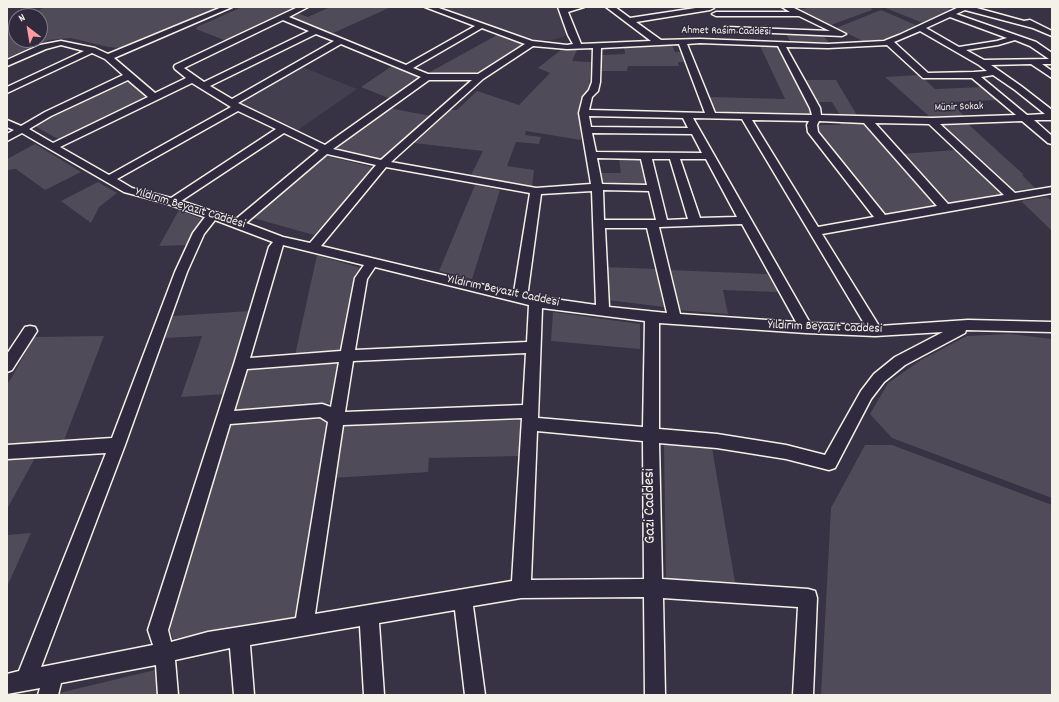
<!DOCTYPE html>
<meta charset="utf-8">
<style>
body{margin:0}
#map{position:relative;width:1059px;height:702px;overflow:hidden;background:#373244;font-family:Dekko,sans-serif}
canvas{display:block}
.frame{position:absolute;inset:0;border:8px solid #f4f1e8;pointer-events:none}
.north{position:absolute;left:8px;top:8px;width:40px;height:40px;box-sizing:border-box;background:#2f2a3d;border:1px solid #7e7a81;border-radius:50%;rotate:329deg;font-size:11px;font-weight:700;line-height:16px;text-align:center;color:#f4f1e8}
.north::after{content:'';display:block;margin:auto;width:14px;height:18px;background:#ff9aa2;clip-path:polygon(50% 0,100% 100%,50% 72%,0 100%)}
</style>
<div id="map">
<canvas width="1059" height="702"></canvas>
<div class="frame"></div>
<div class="north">N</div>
</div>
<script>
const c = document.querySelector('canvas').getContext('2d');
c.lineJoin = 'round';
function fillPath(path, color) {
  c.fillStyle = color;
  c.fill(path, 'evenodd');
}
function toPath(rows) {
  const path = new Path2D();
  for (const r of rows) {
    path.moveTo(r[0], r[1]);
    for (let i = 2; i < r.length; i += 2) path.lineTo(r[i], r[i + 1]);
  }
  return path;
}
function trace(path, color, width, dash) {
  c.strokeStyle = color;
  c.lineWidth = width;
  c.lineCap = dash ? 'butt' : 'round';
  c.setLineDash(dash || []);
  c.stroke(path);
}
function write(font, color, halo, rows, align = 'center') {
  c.font = font + ' Dekko,sans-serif';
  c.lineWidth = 3;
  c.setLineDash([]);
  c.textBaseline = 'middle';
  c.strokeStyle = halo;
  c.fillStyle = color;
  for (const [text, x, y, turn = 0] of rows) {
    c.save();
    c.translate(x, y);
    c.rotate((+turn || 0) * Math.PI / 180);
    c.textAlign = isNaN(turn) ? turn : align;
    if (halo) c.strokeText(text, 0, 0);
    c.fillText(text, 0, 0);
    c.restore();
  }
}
const built = toPath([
 [434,7,556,7,567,33,563,37,551,40,533,41],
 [300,66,357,89,298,130,239,102]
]);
const green = toPath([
 [45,7,218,7,164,31,120,48,108,47,71,38,49,40,7,58,7,26,16,22,16,40,40,40,40,16,28,16],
 [242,7,298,7,230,39,224,40,196,29,197,27],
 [330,7,391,7,331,34,289,17,297,13,308,17],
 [810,7,871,7,872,10,831,25,800,10],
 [883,7,944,7,952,10,923,23],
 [881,10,918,26,887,39,863,41,836,28],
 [786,34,823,35,829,43,791,43],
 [497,35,521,43,521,46,479,72,472,74,435,74,430,72],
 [672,45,675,52,681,52,684,62,678,62,679,66,628,66,627,71,601,71,601,55,625,54,624,47],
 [760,46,778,46,812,113,808,115,715,112,709,97,785,99],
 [562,49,577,50,572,61,591,62,589,91,580,100,581,140,526,131,525,135,541,137,539,144,516,142,507,166,534,170,532,187,470,177,483,151,414,143,449,110,457,110,477,91,519,105,550,73,538,68],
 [392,66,422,78,391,99,361,87],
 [920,75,935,89,983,87,998,100,950,102,965,117,931,118,885,77],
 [126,79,148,99,60,140,33,125],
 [804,80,836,80,858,117,841,117,832,102,815,102],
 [389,108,431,116,382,161,332,150],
 [842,121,862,123,937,206,886,214,881,212,820,135,818,125,840,125],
 [967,123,1024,175,1022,175,1035,188,1010,191,940,124],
 [35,144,73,167,81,172,45,190,16,169,7,170,7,159],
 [956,150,1005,195,947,204,901,154],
 [326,156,376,168,314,235,253,218],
 [619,160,642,160,648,184,601,185,599,173,621,173],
 [98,182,117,193,99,207,91,223,61,201],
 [475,185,500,190,472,279,439,271],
 [1046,197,1052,200,1052,231,1021,201],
 [179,210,204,220,189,245,159,246],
 [317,255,360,268,356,274,343,351,295,355],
 [606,267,657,269,664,307,608,300],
 [669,270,767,274,778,292,723,290,728,314,677,310],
 [250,311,225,394,181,397,202,336,165,338,173,316],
 [553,312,640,324,640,349,551,341],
 [1010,334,1052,339,1052,498,892,438,870,414,888,383,921,360,967,336],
 [104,336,63,443,7,445,7,384,12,377,34,337],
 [338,362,332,403,234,410,246,368],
 [316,415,329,422,296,618,173,639,167,620,225,429,236,420],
 [522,420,520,456,429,458,428,472,332,478,341,426],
 [664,443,712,448,736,588,666,583],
 [865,445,892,445,1052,505,1052,695,821,695,831,508],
 [35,458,7,509,7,460],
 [31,533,7,587,7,535],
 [159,669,158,695,59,695,59,693]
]);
const minor = toPath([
 [222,7,232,7,114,58,155,93,186,78,175,69,174,67,175,65,298,7,308,7,289,17,406,65,475,26,425,7,436,7,532,41,567,45,573,44,568,35,558,7,584,7,568,12,581,44,651,41,606,7,615,7,630,18,702,7,714,8,710,10,636,22,661,40,700,39,828,44,884,41,899,35,959,7,973,7,1024,21,1030,20,1052,31,1052,36,1033,28,965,10,956,14,1036,42,1052,53,1052,64,1042,64,1052,71,1052,78,1031,64,991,65,1021,86,1052,110,1052,120,1034,120,1052,136,1052,144,1048,143,1022,121,940,124,1015,193,1052,187,1052,193,822,234,879,326,968,320,1052,322,1052,332,966,330,965,333,905,365,884,382,871,399,835,468,829,470,786,459,717,448,659,443,662,579,808,589,815,591,817,598,813,695,793,695,798,607,663,598,665,695,645,695,644,597,521,598,473,606,485,695,465,695,455,610,379,623,384,695,364,695,360,626,250,645,254,695,234,695,230,648,175,660,178,695,158,695,156,665,61,683,58,695,38,695,40,688,7,694,7,674,19,671,106,453,7,459,7,445,112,438,175,272,193,233,205,217,165,203,124,192,22,133,7,141,7,134,14,130,7,127,7,120,21,126,45,112,123,75,105,59,92,53,7,93,7,87,84,51,61,45,46,49,7,66,7,60,40,45,61,41,95,48,108,54,222,7],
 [950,17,1007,38,997,41,959,47,926,28,950,17],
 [283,20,309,31,204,82,184,68,283,20],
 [482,28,525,44,478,74,428,74,413,68,482,28],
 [920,31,979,65,987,71,974,72,928,73,894,42,920,31],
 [316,34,334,41,232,99,210,86,316,34],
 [1015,40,1030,46,1049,59,984,60,966,50,998,45,1015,40],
 [700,43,778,46,810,108,812,115,715,113,687,44,700,43],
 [341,44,421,77,325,145,238,103,341,44],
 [679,44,705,113,589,110,592,97,598,91,600,82,601,48,679,44],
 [887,45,923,78,972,78,1016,115,932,118,821,115,820,108,786,47,828,48,887,45],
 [533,46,567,49,593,48,592,82,589,90,583,97,579,113,591,184,536,188,391,162,483,79,533,46],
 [993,75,1015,90,1045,114,1027,115,981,77,993,75],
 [128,80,148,97,53,143,29,129,51,116,128,80],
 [429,80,472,80,381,160,333,149,429,80],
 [192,83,231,107,109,175,60,147,192,83],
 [238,111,276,129,171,198,132,188,117,179,238,111],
 [589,116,683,118,688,128,591,127,589,116],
 [693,118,742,119,865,325,810,323,693,118],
 [752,120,809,121,807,125,808,132,874,217,818,227,752,120],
 [819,121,864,123,937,206,885,215,818,132,817,125,819,121],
 [875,123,929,124,1004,195,948,204,875,123],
 [284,133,319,150,236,219,181,201,284,133],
 [592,133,692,134,702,153,596,152,592,133],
 [327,154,376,165,310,243,283,237,246,223,327,154],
 [597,158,641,159,647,185,602,184,597,158],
 [652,159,670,159,688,219,667,220,652,159],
 [680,159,706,159,737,217,700,218,680,159],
 [386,167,530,193,514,292,321,246,386,167],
 [603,190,649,191,656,220,604,220,603,190],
 [592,191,596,305,526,295,528,290,541,194,592,191],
 [215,220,273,242,269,247,234,364,148,630,153,645,41,667,125,445,187,272,204,234,215,220],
 [742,224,796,322,680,314,659,227,742,224],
 [605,228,647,228,667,313,609,307,605,228],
 [283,245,364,265,355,278,341,351,250,358,283,245],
 [375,267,529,305,527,342,355,350,367,279,375,267],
 [542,308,645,321,643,427,538,418,542,308],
 [659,323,806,333,875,336,943,332,895,357,874,374,861,391,825,455,786,445,717,434,659,429,659,323],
 [526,353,523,405,345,412,353,361,526,353],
 [339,362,331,407,322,404,234,411,247,369,339,362],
 [320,417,328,422,296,618,208,632,171,642,168,630,230,424,320,417],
 [522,418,512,581,315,614,343,425,522,418],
 [537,431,643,441,644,579,531,580,537,431],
 [782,7,792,7,846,34,842,36,728,31,724,29,725,27,830,31,799,16,716,16,712,14,716,12,790,12,782,7],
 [30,326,35,327,37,331,12,370,7,372,7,354,25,327,30,326]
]);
const farStreetnames = [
 ["Ahmet Rasim Caddesi",726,32,1],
 ["Münir Sokak",959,108,-2]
];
const streetNames = [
 ["Yıldırım Beyazıt Caddesi",190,209,17],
 ["Yıldırım Beyazıt Caddesi",503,292,12],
 ["Yıldırım Beyazıt Caddesi",825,328,2]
];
const nearStreetnames = [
 ["Gazi Caddesi",651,506,-91]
];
fillPath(built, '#433f4e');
fillPath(green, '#504b59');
trace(minor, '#f4f1e8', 3);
fillPath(minor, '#2f2a3d');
write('11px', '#f4f1e8', '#2f2a3d', farStreetnames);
write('13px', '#f4f1e8', '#2f2a3d', streetNames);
write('16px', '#f4f1e8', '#2f2a3d', nearStreetnames);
</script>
